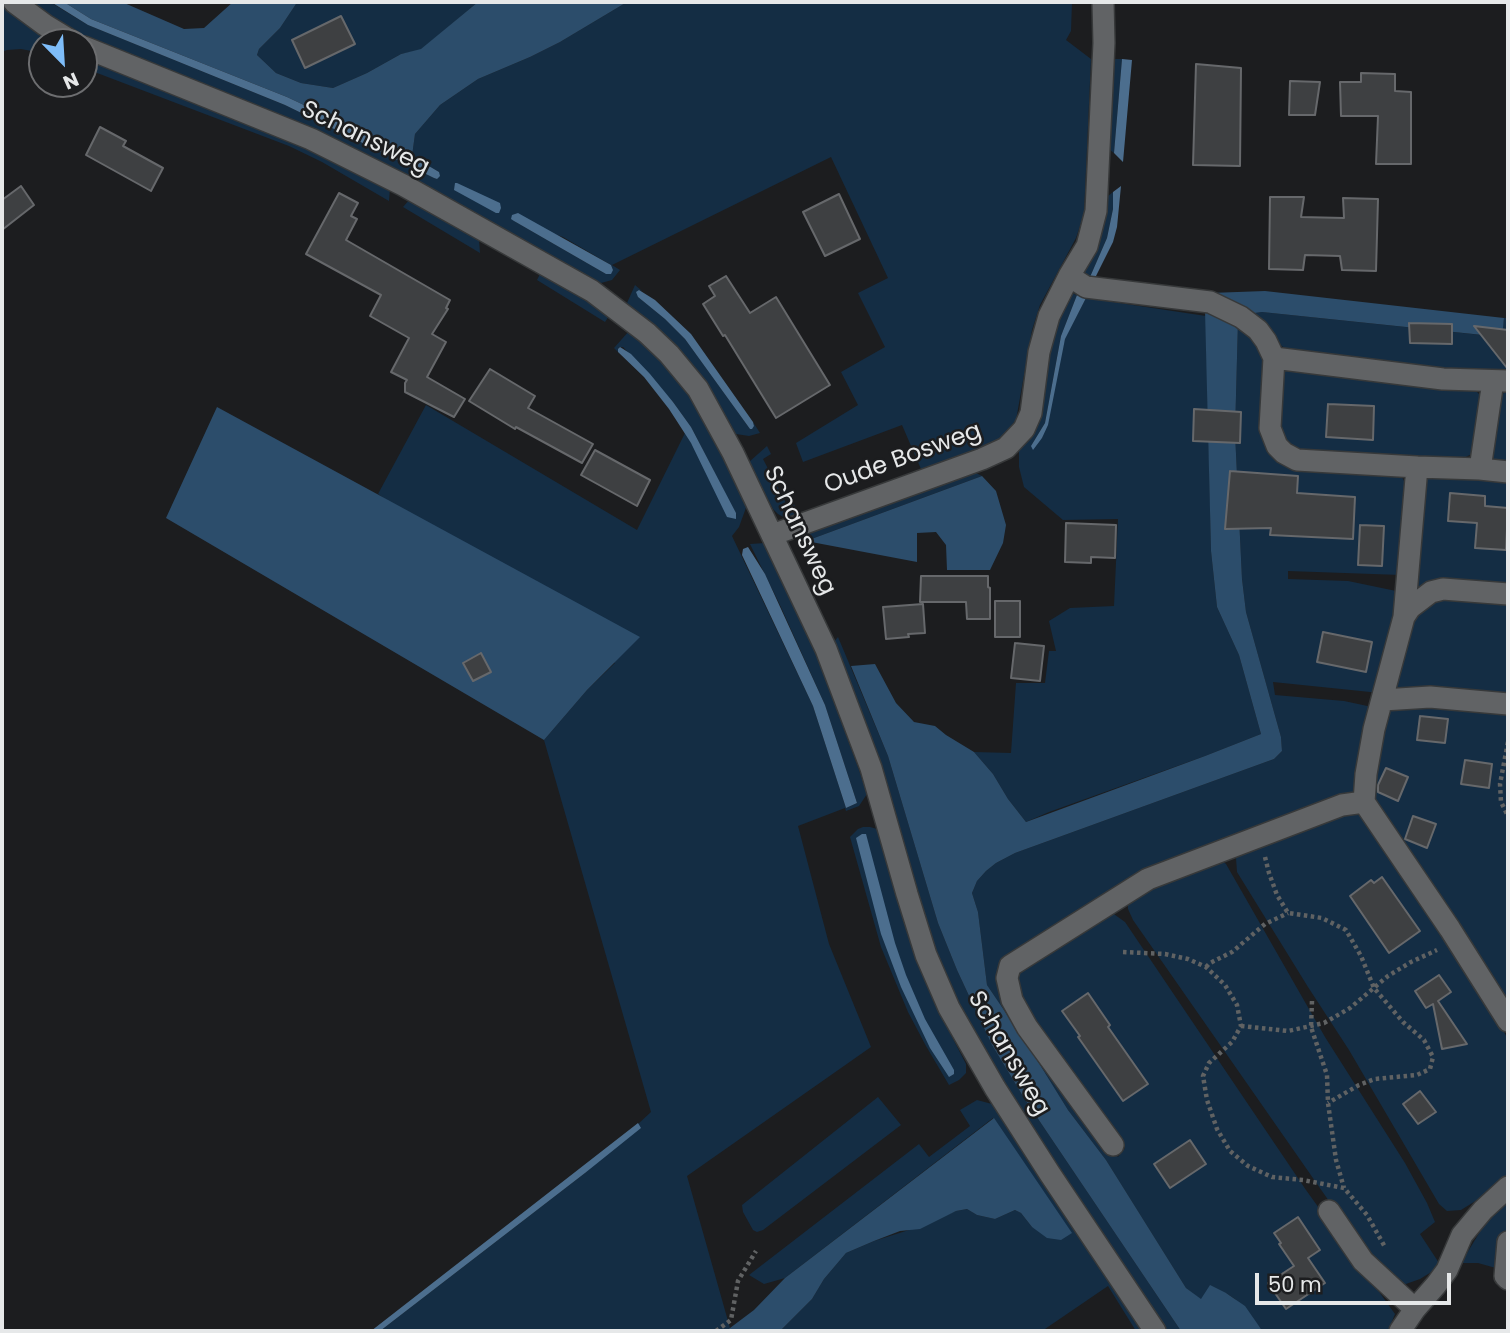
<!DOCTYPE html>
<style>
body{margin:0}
#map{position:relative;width:1510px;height:1333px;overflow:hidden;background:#1c1d1f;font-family:Poppins,sans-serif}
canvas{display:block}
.frame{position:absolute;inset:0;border:4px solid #e6e8e9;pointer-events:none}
.north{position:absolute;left:28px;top:28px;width:70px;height:70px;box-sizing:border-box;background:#1c1d1f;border:2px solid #6d6e70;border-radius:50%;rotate:156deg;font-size:19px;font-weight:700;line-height:28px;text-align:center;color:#e6e8e9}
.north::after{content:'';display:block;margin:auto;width:24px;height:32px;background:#7ebdf9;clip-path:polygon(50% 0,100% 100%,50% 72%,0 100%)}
.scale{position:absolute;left:1255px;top:1273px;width:196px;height:32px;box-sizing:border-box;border:4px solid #e6e8e9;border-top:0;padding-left:9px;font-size:21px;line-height:24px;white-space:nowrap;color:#e6e8e9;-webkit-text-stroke:5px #1c1d1f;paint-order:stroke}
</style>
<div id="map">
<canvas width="1510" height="1333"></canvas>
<div class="frame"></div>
<div class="north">N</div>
<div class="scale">50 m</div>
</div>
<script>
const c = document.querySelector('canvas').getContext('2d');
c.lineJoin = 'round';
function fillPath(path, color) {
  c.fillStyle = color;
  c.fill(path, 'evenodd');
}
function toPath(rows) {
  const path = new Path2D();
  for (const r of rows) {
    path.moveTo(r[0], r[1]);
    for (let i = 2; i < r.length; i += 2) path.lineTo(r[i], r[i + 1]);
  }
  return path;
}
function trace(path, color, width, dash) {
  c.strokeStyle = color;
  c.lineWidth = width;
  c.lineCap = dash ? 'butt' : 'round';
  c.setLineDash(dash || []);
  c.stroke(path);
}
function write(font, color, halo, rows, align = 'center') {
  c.font = font + ' Poppins,sans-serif';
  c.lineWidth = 5;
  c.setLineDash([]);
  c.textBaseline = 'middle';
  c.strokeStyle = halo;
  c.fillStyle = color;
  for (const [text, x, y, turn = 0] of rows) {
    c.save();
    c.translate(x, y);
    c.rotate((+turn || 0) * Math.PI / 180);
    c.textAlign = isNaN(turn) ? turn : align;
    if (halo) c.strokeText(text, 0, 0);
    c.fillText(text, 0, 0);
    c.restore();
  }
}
const green = toPath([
 [32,2,50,2,88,25,285,105,434,178,437,179,439,172,412,156,415,134,440,105,478,79,530,57,560,42,627,2,1072,2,1071,31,1066,40,1091,59,1084,214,1076,238,1040,305,1032,330,1016,420,996,443,921,469,902,425,803,462,796,443,858,405,841,372,885,347,858,293,888,278,831,157,612,265,620,270,612,280,601,283,346,145,269,110,77,34,52,18],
 [514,221,563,237,611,265,613,270,606,274],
 [296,2,478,2,421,50,401,54,367,73,333,88,301,83,276,73,257,55,259,49,280,28,296,4],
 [2,5,12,11,35,32,51,42,42,42,42,53,21,49,7,50,2,52],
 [84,57,300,144,390,188,389,201,322,162,289,146,84,68],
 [1110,59,1122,59,1114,153,1106,147],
 [1113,192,1113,209,1107,238,1090,277,1085,273,1082,266,1102,201],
 [410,199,479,240,480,253,403,207],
 [540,274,595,306,609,316,605,322,537,280],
 [635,285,642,291,639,290,638,297,665,319,685,339,750,429,754,426,753,422,760,433,749,436,736,434,706,384,682,354,661,332,627,303],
 [1068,292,1077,295,1061,336,1045,423,1031,446,1042,438,1065,338,1086,298,1206,316,1211,551,1217,607,1239,655,1261,734,1205,756,1049,812,1026,822,1008,799,993,774,974,752,1011,753,1016,683,1045,683,1049,651,1056,651,1049,621,1070,608,1114,606,1118,519,1063,520,1024,487,1019,467,1019,450,1046,352],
 [1262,312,1501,337,1504,318,1508,318,1508,374,1449,375,1291,353,1270,337,1248,314],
 [1238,321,1266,354,1271,449,1401,475,1405,483,1401,575,1288,571,1288,579,1348,581,1401,592,1380,693,1273,682,1275,695,1344,701,1372,707,1357,792,1145,876,1002,968,1054,1070,1118,1157,1125,1148,1074,1079,1031,1014,1013,983,1011,974,1111,912,1125,922,1306,1190,1395,1314,1388,1331,1260,1331,1261,1329,1235,1299,1226,1293,1201,1300,1186,1288,1106,1160,1068,1110,1029,1047,987,985,978,912,972,893,977,881,986,871,996,863,1015,853,1274,759,1282,751,1281,737,1246,612,1242,579,1235,433],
 [629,331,654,353,688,394,703,418,747,505,739,527,732,536,813,706,846,808,857,803,825,705,779,603,750,544,765,543,816,653,859,770,867,794,859,806,846,811,845,808,798,826,829,944,871,1047,687,1176,730,1328,726,1331,380,1331,585,1173,651,1112,544,740,587,690,615,663,378,494,426,405,637,530,685,433,737,516,691,427,673,402,623,347,619,347,618,352,614,348],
 [1281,368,1467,388,1477,392,1482,397,1474,453,1457,461,1302,452,1277,436],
 [1506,390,1508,390,1508,468,1491,459,1501,397],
 [767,446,771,454,763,459,788,507,794,504,800,518,785,518,778,514,773,509,749,462],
 [970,470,982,476,806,541,799,539,806,531],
 [1425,472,1508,478,1508,590,1411,597],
 [1434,597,1508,598,1508,701,1390,691,1412,614],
 [838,637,888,756,938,923,957,970,992,1045,1024,1098,1181,1331,1166,1331,1014,1103,970,1027,945,974,927,927,833,643],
 [1397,706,1508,709,1508,1008,1371,795,1369,779,1389,711],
 [1355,809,1363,814,1497,1017,1508,1040,1508,1176,1493,1190,1461,1210,1447,1211,1439,1204,1349,1050,1308,987,1237,872,1236,858,1240,852],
 [863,827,870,827,877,829,910,942,934,1002,966,1064,966,1073,959,1080,949,1085,926,1046,908,1012,881,947,850,837,858,829],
 [1221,860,1226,864,1325,1037,1405,1163,1427,1203,1435,1222,1420,1234,1441,1266,1420,1279,1403,1285,1368,1257,1133,920,1128,909,1128,904,1137,891],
 [878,1097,901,1125,763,1230,757,1232,753,1230,743,1212,742,1205],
 [977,1100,992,1104,1144,1331,1136,1331,1108,1286,1042,1331,780,1331,812,1299,824,1279,846,1253,874,1241,909,1230,956,1211,967,1209,977,1215,995,1219,1015,1210,1021,1213,1032,1227,1071,1234,993,1118,785,1278,764,1284,749,1275,919,1144,929,1157,970,1126,960,1110],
 [1508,1200,1508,1235,1503,1270,1478,1263,1461,1263,1484,1225]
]);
const forest = toPath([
 [64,2,122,2,184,29,204,28,233,2,296,2,296,4,280,28,259,49,257,55,276,73,301,83,333,88,367,73,401,54,421,49,478,2,627,2,560,42,530,57,478,79,440,105,415,134,412,156,287,97,91,19],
 [1265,291,1504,318,1502,337,1262,312,1248,314,1210,293],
 [1205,310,1238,321,1235,433,1242,579,1246,612,1281,737,1282,751,1274,759,1015,853,996,863,986,871,977,881,972,893,978,912,987,985,1029,1047,1068,1110,1106,1160,1186,1288,1201,1299,1210,1285,1226,1293,1245,1306,1261,1329,1260,1331,1181,1331,1024,1098,992,1045,957,970,938,923,888,756,851,666,875,664,896,703,914,722,935,726,946,735,974,752,993,774,1008,799,1026,822,1205,756,1261,734,1239,655,1217,607,1211,551],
 [217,407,640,637,587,690,544,740,166,518],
 [982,476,996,491,1006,525,1003,543,990,570,947,570,946,545,936,532,917,533,917,562,806,541],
 [994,1118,1072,1233,1061,1240,1047,1238,1032,1227,1021,1213,1015,1210,995,1219,977,1215,967,1209,956,1211,920,1229,900,1231,874,1241,846,1253,824,1279,812,1299,780,1331,726,1331,754,1310,785,1278]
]);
const water = toPath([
 [51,2,64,2,91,19,287,97,412,156,439,172,440,176,437,179,434,178,285,105,88,25],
 [1122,59,1132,60,1123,162,1114,153],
 [455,183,457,183,500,203,501,208,499,213,496,213,454,190],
 [1121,186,1117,227,1113,242,1094,280,1090,277,1107,238,1113,209,1113,192],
 [518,213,611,265,613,270,611,274,606,274,514,221,511,219,512,215],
 [639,290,655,300,691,334,753,422,754,426,752,429,750,429,685,339,665,319,638,297,636,292],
 [1077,295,1086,298,1065,339,1048,425,1042,438,1033,450,1031,446,1045,423,1061,336],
 [620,347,631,354,650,374,673,402,691,427,736,513,736,519,727,517,691,443,669,409,644,377,618,352,618,349],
 [748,547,765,574,825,705,857,803,846,808,813,706,742,555,743,549],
 [862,834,866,834,895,943,906,975,925,1019,954,1070,954,1074,949,1077,930,1048,901,987,881,934,856,838],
 [638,1123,641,1128,585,1173,380,1331,371,1331]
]);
const building = toPath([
 [341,16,355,44,305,68,292,40,341,16],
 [1196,64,1241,68,1240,166,1193,165,1196,64],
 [1361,73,1395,74,1395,91,1411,92,1411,164,1376,164,1378,116,1341,116,1340,82,1361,82,1361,73],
 [1290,81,1320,82,1315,115,1289,115,1290,81],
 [100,127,126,141,123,146,163,168,151,191,86,155,100,127],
 [21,186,34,205,2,230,2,200,21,186],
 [339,193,358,203,351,216,357,219,346,240,450,300,446,308,448,309,432,334,446,342,427,377,465,399,454,417,405,392,405,383,407,380,391,372,409,338,370,316,381,295,306,254,339,193],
 [839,194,860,239,825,256,803,212,839,194],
 [1270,197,1304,197,1301,217,1344,218,1343,198,1378,199,1376,271,1342,270,1340,256,1305,255,1303,270,1269,269,1270,197],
 [726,276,750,313,776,297,830,385,776,418,725,335,723,336,703,304,715,296,709,286,726,276],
 [1409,323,1452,324,1452,344,1410,343,1409,323],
 [1474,326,1508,330,1508,368,1507,368,1474,326],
 [490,369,535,396,528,408,593,444,582,463,516,427,515,429,469,401,490,369],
 [1328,404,1374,406,1373,440,1326,437,1328,404],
 [1194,409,1241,412,1240,443,1193,441,1194,409],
 [595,450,650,480,637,506,581,475,595,450],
 [1230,471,1298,476,1297,493,1355,497,1353,539,1270,535,1271,528,1225,529,1230,471],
 [1450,493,1485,496,1485,506,1508,508,1506,550,1475,548,1477,523,1448,521,1450,493],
 [1066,523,1116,525,1115,558,1091,557,1091,563,1065,562,1066,523],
 [1360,525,1384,526,1382,566,1358,565,1360,525],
 [921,576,988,576,988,587,990,588,990,619,967,619,966,602,920,602,921,576],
 [995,601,1020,601,1020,637,995,637,995,601],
 [923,604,925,633,908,634,909,637,886,639,883,607,923,604],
 [1323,632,1372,642,1366,672,1317,662,1323,632],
 [1015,643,1044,646,1040,681,1011,678,1015,643],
 [481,653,491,672,473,681,463,663,481,653],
 [1420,716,1448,719,1445,743,1417,740,1420,716],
 [1465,760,1492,764,1489,788,1461,784,1465,760],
 [1386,768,1408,777,1398,801,1378,792,1378,785,1386,768],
 [1413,816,1436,824,1427,848,1405,839,1413,816],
 [1382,877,1420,931,1389,953,1350,896,1371,880,1374,883,1382,877],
 [1439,975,1451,992,1438,1001,1467,1044,1442,1049,1433,1004,1426,1008,1415,991,1439,975],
 [1088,993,1110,1025,1108,1027,1148,1084,1123,1101,1078,1037,1080,1036,1062,1011,1088,993],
 [1420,1091,1436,1112,1418,1124,1403,1104,1420,1091],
 [1190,1140,1206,1164,1170,1188,1154,1164,1190,1140],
 [1298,1217,1320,1250,1308,1258,1325,1283,1286,1309,1268,1283,1294,1266,1279,1244,1281,1243,1274,1233,1298,1217]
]);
const path = toPath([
 [1508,742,1500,784,1501,802,1508,816],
 [1265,857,1269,873,1277,895,1288,913,1322,918,1346,930,1361,956,1374,988,1403,1022,1424,1040,1433,1057,1430,1069,1417,1075,1375,1079,1359,1085,1328,1103],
 [1123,952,1165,954,1188,959,1206,967,1225,985,1237,1005,1241,1026,1232,1042,1209,1063,1203,1076,1207,1100,1217,1129,1230,1151,1248,1166,1272,1177,1303,1180,1344,1188,1367,1215,1385,1247],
 [1206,967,1210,963,1232,952,1265,924,1288,913],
 [1312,1001,1311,1027,1327,1075,1328,1103,1336,1160,1344,1188],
 [1241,1026,1288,1031,1324,1023,1350,1008,1388,976,1411,962,1437,950],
 [716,1331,731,1320,738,1281,756,1251]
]);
const minor = toPath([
 [14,2,45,25,73,42],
 [84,47,311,139,403,185,592,291,647,333,669,354,698,389,733,453,826,649,871,768,907,894,926,955,949,1008,995,1088,1050,1174,1155,1331],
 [1069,276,1086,287,1210,302,1241,317,1258,330,1266,341,1274,358],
 [1508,381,1443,379,1274,358,1270,428,1277,446,1284,453,1297,460,1417,467,1404,617,1374,729,1366,774,1364,802,1450,929,1508,1021],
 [1417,467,1480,469,1508,472],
 [1480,469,1493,381],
 [772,535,982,459,1006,448,1024,429,1031,413,1039,352,1049,316,1069,276,1087,246,1096,211,1104,43,1103,2],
 [1404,617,1410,608,1431,592,1443,589,1508,594],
 [1383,700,1430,697,1508,704],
 [1113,1145,1027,1027,1012,1000,1007,978,1010,966,1148,879,1342,805,1364,802],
 [1329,1211,1363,1261,1415,1309],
 [1508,1242,1505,1276,1508,1279],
 [1400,1331,1415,1309,1436,1285,1447,1270,1462,1235,1483,1210,1508,1187]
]);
const streetNames = [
 ["Schansweg",365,139,26],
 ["Oude Bosweg",903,459,-20],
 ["Schansweg",799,531,65],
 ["Schansweg",1008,1054,60]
];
fillPath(green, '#142d44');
fillPath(forest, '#2c4d6b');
fillPath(water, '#4c6e8e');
fillPath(building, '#3e4042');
trace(building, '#66686b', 2);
trace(minor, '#37393a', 24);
trace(path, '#606263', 4.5, [3.5, 3.5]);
trace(minor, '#616365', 21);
write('24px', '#e6e8e9', '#1c1d1f', streetNames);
</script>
